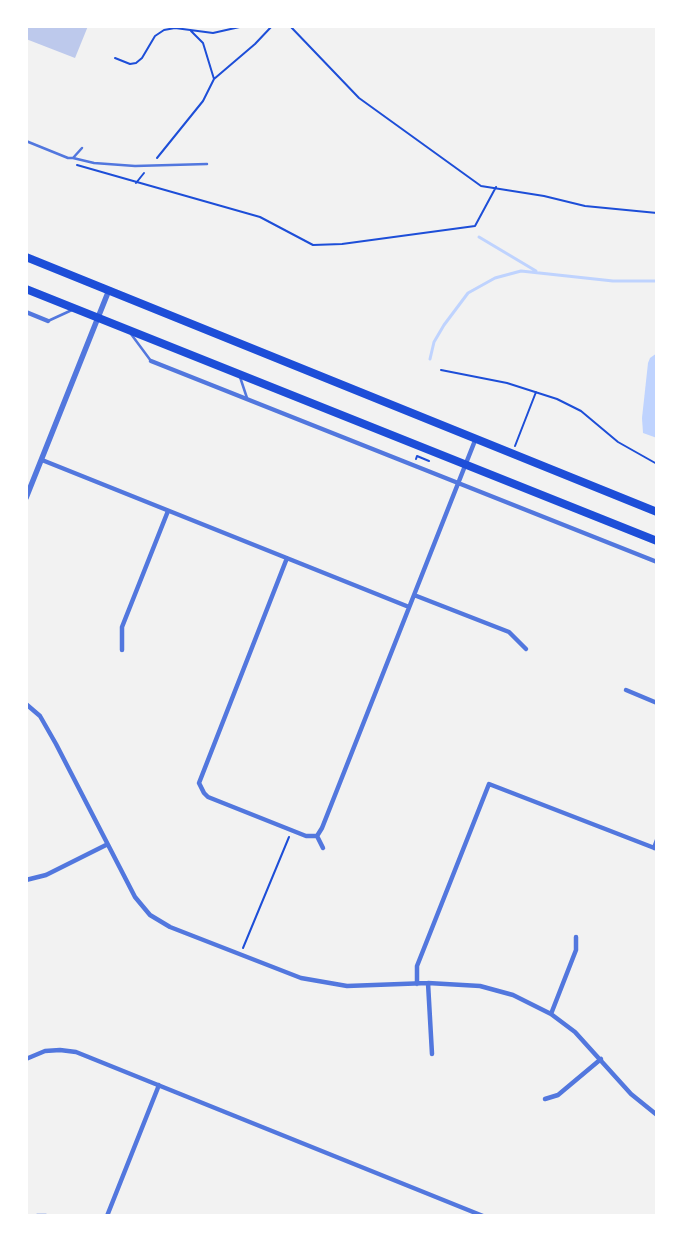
<!DOCTYPE html>
<style>
body{margin:0}
#map{position:relative;width:683px;height:1242px;overflow:hidden;background:#f2f2f2;font-family:Overpass,sans-serif}
canvas{display:block}
.frame{position:absolute;inset:0;border:28px solid #fff;pointer-events:none}
</style>
<div id="map">
<canvas width="683" height="1242"></canvas>
<div class="frame"></div>
</div>
<script>
const c = document.querySelector('canvas').getContext('2d');
c.lineJoin = 'round';
function fillPath(path, color) {
  c.fillStyle = color;
  c.fill(path, 'evenodd');
}
function toPath(rows) {
  const path = new Path2D();
  for (const r of rows) {
    path.moveTo(r[0], r[1]);
    for (let i = 2; i < r.length; i += 2) path.lineTo(r[i], r[i + 1]);
  }
  return path;
}
function trace(path, color, width, dash) {
  c.strokeStyle = color;
  c.lineWidth = width;
  c.lineCap = dash ? 'butt' : 'round';
  c.setLineDash(dash || []);
  c.stroke(path);
}
const water = toPath([
 [657,353,657,438,643,433,642,418,648,363,650,358]
]);
const stream = toPath([
 [479,237,536,271],
 [430,359,434,342,444,325,468,293,495,278,521,271,613,281,657,281]
]);
const building = toPath([
 [26,26,88,26,75,58,26,39]
]);
const path = toPath([
 [290,26,359,98,481,186,544,196,585,206,657,213],
 [191,31,203,43,214,79,255,44,272,26],
 [115,58,130,64,136,63,142,58,155,36,164,30,175,28,213,33,244,26],
 [157,158,203,101,214,79],
 [77,165,260,217,313,245,342,244,475,226,496,187],
 [136,183,144,173],
 [441,370,507,383,557,399,581,411,618,442,657,464],
 [515,446,536,392],
 [416,459,417,456,429,461],
 [243,948,289,837]
]);
const service = toPath([
 [26,141,68,158,73,158,82,148],
 [73,158,94,163,135,166,207,164],
 [48,321,72,310],
 [131,334,151,361],
 [240,377,247,398]
]);
const minor = toPath([
 [26,312,48,321],
 [151,361,657,562],
 [42,460,409,607],
 [287,558,199,783,204,793,208,797,306,836,317,836],
 [414,595,509,632,526,649],
 [122,650,122,627,168,511],
 [626,690,657,703],
 [26,704,40,716,56,744,135,897,150,915,170,927,301,978,347,986,428,983,480,986,513,995,551,1014,575,1032,631,1094,657,1115],
 [317,836,322,828,476,438],
 [317,836,323,848],
 [654,848,657,840],
 [26,880,46,875,106,845],
 [428,983,432,1054],
 [417,984,417,966,489,784,657,849],
 [551,1014,576,950,576,937],
 [26,1059,45,1051,60,1050,76,1052,483,1216],
 [545,1099,558,1095,601,1059],
 [37,1216,46,1216],
 [107,1216,159,1085]
]);
const tertiary = toPath([
 [26,498,109,290]
]);
const trunk = toPath([
 [26,257,657,512],
 [26,289,657,541]
]);
fillPath(water, '#bfd3fe');
trace(stream, '#bfd3fe', 3);
fillPath(building, '#bdc9ec');
trace(path, '#1d4ed8', 2);
trace(service, '#5277de', 2.5);
trace(minor, '#5277de', 4.5);
trace(tertiary, '#5277de', 5.5);
trace(trunk, '#1d4ed8', 8);
</script>
